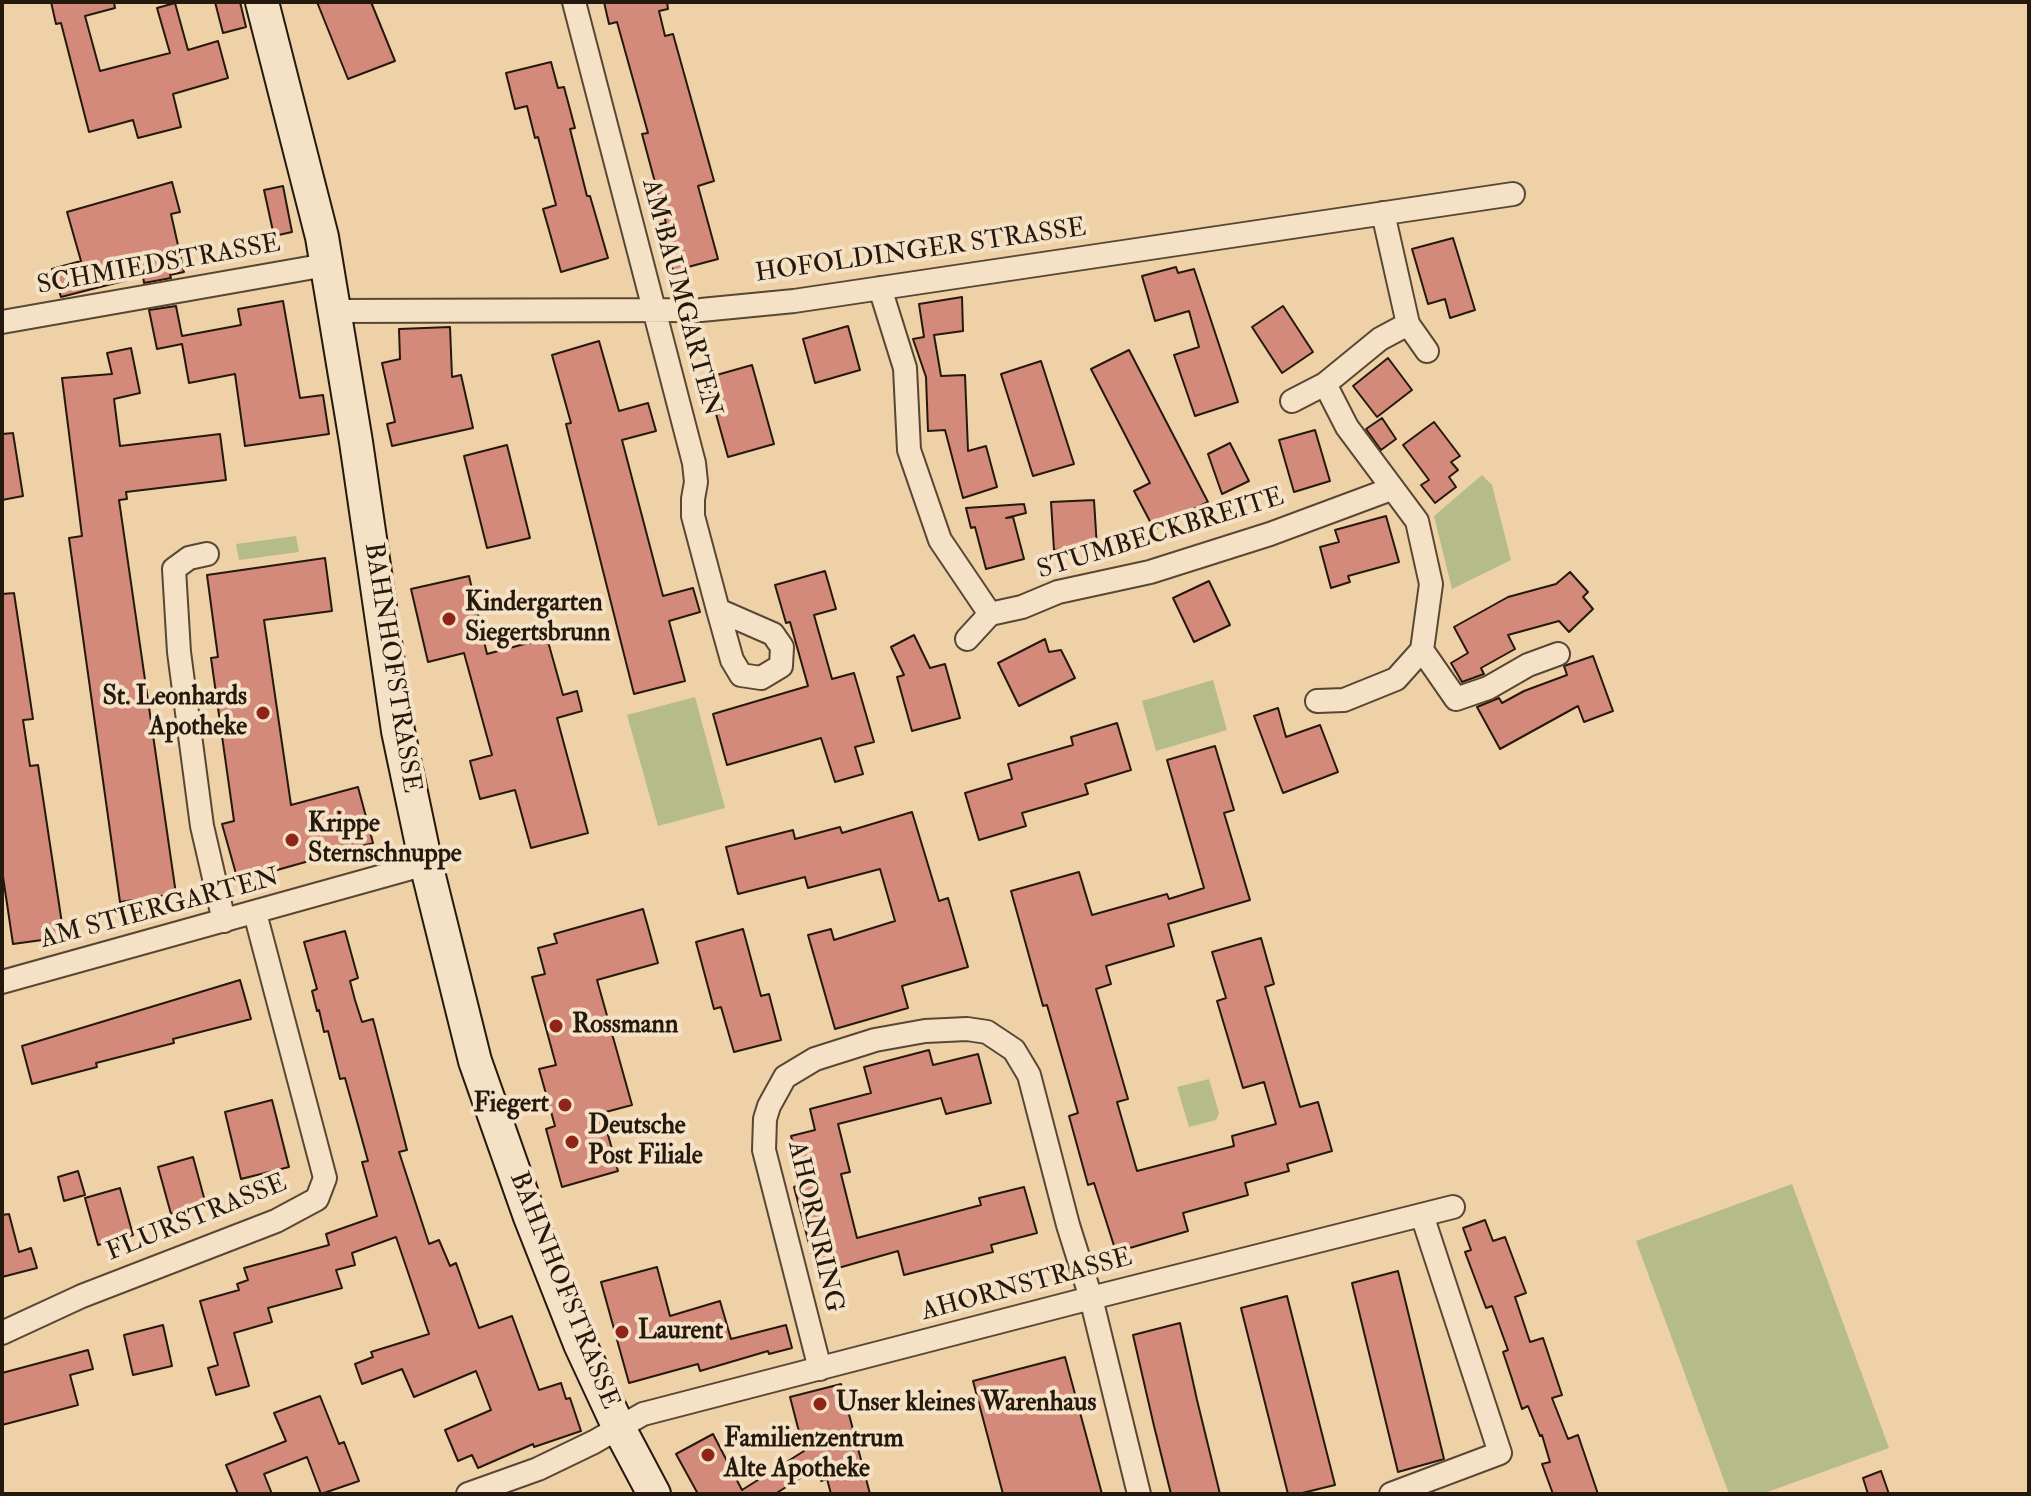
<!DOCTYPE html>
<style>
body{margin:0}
#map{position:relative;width:2031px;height:1496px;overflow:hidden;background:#eed1a7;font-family:"IM FELL Double Pica",serif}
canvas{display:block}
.frame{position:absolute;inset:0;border:4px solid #25190d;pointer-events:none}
</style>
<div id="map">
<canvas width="2031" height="1496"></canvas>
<div class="frame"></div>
</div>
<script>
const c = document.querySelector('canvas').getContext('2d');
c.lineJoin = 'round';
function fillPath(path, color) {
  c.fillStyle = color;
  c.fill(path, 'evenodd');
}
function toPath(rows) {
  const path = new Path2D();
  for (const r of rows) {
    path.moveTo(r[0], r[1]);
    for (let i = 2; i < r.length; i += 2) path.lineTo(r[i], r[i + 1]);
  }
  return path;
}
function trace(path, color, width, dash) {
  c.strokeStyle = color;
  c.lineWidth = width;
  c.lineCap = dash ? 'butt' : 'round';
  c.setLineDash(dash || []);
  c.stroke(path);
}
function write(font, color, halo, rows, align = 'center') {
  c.font = font + ' "IM FELL Double Pica",serif';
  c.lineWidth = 8;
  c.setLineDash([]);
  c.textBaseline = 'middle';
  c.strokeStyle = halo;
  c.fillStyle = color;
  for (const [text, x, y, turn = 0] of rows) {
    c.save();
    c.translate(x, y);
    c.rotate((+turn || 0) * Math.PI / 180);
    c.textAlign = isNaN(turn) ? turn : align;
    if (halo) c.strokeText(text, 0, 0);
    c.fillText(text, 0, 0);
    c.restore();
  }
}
const green = toPath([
 [1482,475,1492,485,1511,560,1452,589,1434,516],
 [296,536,299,552,239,560,236,544],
 [1213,680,1227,730,1156,751,1142,701],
 [695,697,725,808,658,826,627,715],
 [1209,1079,1219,1113,1216,1120,1189,1127,1177,1087],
 [1792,1184,1889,1448,1762,1494,1729,1494,1636,1241]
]);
const building = toPath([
 [51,2,114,2,115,8,85,16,100,71,170,53,157,8,175,3,188,50,218,41,228,78,173,94,181,127,138,138,133,120,89,132,61,23,56,24,51,2],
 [215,2,240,2,246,27,223,33,215,2],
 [317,2,371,2,395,61,348,79,317,2],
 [604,2,667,2,668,9,659,11,665,36,673,34,714,181,698,186,718,259,673,271,660,224,666,223,642,134,648,133,617,22,609,24,604,2],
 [551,62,558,88,564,87,575,128,570,129,587,196,590,196,608,258,561,272,543,209,556,205,538,137,535,138,527,106,515,109,506,73,551,62],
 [172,182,180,212,171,214,184,272,170,275,171,278,144,283,143,276,61,297,52,269,81,261,67,212,172,182],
 [283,186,292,232,274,236,264,190,283,186],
 [1453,238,1475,310,1450,318,1445,299,1428,304,1412,249,1453,238],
 [1176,267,1178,273,1194,269,1238,402,1195,416,1174,355,1199,347,1189,311,1155,321,1142,276,1176,267],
 [962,297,963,331,934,335,941,376,965,375,968,451,986,446,997,487,963,498,945,430,928,431,926,377,913,339,924,337,919,304,962,297],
 [283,301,300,398,323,395,329,434,245,446,235,374,189,383,182,344,157,349,149,310,176,306,182,336,241,325,238,309,283,301],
 [1283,306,1313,352,1282,373,1252,327,1283,306],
 [848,326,860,370,815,383,803,339,848,326],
 [450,327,452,377,461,375,473,428,392,446,387,424,395,422,382,363,400,359,399,329,450,327],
 [599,341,619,411,648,403,656,431,622,440,663,596,693,588,700,612,669,621,685,681,634,694,566,424,571,423,552,355,599,341],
 [131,348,140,393,114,399,120,446,220,434,226,480,126,492,127,499,119,500,176,894,120,902,69,538,82,536,62,378,112,374,107,353,131,348],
 [1129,350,1208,502,1154,529,1134,491,1150,483,1091,369,1129,350],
 [1388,358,1412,390,1377,417,1353,386,1388,358],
 [1041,361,1074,464,1033,476,1001,374,1041,361],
 [752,365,774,444,728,457,706,378,752,365],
 [1382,418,1396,439,1381,450,1366,429,1382,418],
 [1434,422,1460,456,1451,462,1458,470,1449,477,1456,487,1435,503,1421,485,1429,480,1403,445,1434,422],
 [1315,430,1330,481,1294,492,1279,440,1315,430],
 [13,433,23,496,2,500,2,434,13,433],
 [1230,443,1249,481,1222,494,1208,454,1230,443],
 [507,445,530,538,487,548,464,456,507,445],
 [1094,500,1097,548,1054,550,1051,502,1094,500],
 [1024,504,1026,513,1006,518,1013,517,1024,559,986,569,975,527,971,528,966,508,1024,504],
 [1386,516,1399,562,1348,576,1350,582,1331,588,1320,547,1339,542,1335,530,1386,516],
 [325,558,332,611,264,620,291,805,358,787,373,843,238,881,222,824,234,821,211,658,218,657,207,575,325,558],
 [825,571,836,609,814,615,832,679,854,673,874,742,855,747,863,774,835,782,821,738,727,765,713,714,808,686,790,622,786,623,775,585,825,571],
 [1570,572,1588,592,1583,597,1593,609,1569,632,1559,621,1508,635,1515,649,1481,668,1484,674,1462,682,1451,663,1468,653,1454,627,1508,597,1556,584,1570,572],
 [469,576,487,654,547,638,563,695,577,691,582,711,557,718,588,833,531,848,515,790,480,799,470,761,492,755,464,653,428,662,411,589,469,576],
 [1209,581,1230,625,1194,642,1173,598,1209,581],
 [14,593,33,719,23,720,30,766,38,765,64,937,13,944,2,870,2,594,14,593],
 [914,635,930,668,945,664,960,718,912,731,897,677,904,675,891,647,914,635],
 [1045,639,1049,652,1061,650,1075,678,1019,706,998,663,1045,639],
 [1593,656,1613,711,1584,722,1578,706,1500,749,1477,707,1499,698,1502,703,1524,691,1567,675,1564,666,1593,656],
 [1278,708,1286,737,1320,725,1338,772,1283,793,1254,716,1278,708],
 [1117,723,1131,770,1085,784,1088,794,1022,813,1026,826,979,840,965,793,1012,779,1008,764,1073,745,1071,737,1117,723],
 [1215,746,1234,810,1224,813,1250,900,1168,924,1174,946,1106,966,1111,984,1096,989,1128,1099,1117,1102,1137,1171,1234,1146,1232,1136,1276,1124,1264,1082,1243,1088,1217,1001,1226,998,1212,952,1261,938,1274,984,1265,987,1300,1107,1318,1102,1332,1151,1287,1164,1289,1171,1245,1183,1248,1195,1183,1213,1188,1231,1116,1252,1094,1183,1088,1185,1069,1116,1078,1113,1047,1005,1043,1006,1011,891,1079,872,1092,915,1167,894,1169,899,1204,888,1167,760,1215,746],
 [912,812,939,901,948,898,968,967,902,986,908,1008,835,1029,808,935,831,929,834,940,895,921,880,869,808,888,805,877,738,894,726,847,793,830,795,839,840,827,842,833,912,812],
 [643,909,658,963,597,980,632,1105,602,1113,618,1171,562,1187,546,1129,555,1126,539,1069,556,1065,532,977,545,974,538,948,557,943,554,934,643,909],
 [743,929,761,996,769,994,781,1040,734,1052,721,1007,714,1009,696,942,743,929],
 [345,931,358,978,350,981,355,1000,362,1022,373,1019,407,1150,399,1152,429,1244,439,1240,450,1266,456,1263,479,1328,512,1316,539,1390,561,1383,566,1399,570,1398,581,1431,534,1447,533,1444,478,1468,472,1455,458,1461,445,1430,491,1410,476,1371,414,1397,402,1369,362,1384,355,1364,373,1357,371,1352,429,1334,396,1237,352,1253,355,1265,336,1270,342,1288,268,1308,272,1322,234,1333,249,1386,216,1395,208,1368,218,1365,200,1301,239,1290,237,1284,248,1280,244,1268,329,1245,326,1234,377,1216,362,1162,368,1161,345,1078,340,1079,328,1031,324,1032,319,1010,317,1011,312,991,317,989,304,942,345,931],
 [240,980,251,1019,173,1039,174,1043,96,1063,97,1067,32,1084,22,1046,240,980],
 [929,1050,933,1065,978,1054,991,1103,946,1114,941,1098,838,1124,850,1172,841,1174,857,1238,981,1205,979,1198,1024,1187,1037,1233,991,1245,993,1252,904,1275,898,1251,817,1274,794,1187,803,1184,791,1136,815,1130,810,1109,871,1093,864,1067,929,1050],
 [272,1100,289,1167,241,1179,225,1112,272,1100],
 [193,1157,206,1205,171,1214,158,1167,193,1157],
 [78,1171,85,1195,64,1201,58,1177,78,1171],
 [120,1188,133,1235,98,1245,85,1198,120,1188],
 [9,1214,19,1252,31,1248,37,1268,2,1277,2,1215,9,1214],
 [1485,1220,1493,1241,1505,1237,1526,1293,1515,1297,1530,1342,1543,1338,1562,1395,1552,1398,1568,1439,1578,1435,1598,1494,1553,1494,1542,1464,1550,1462,1542,1435,1540,1436,1528,1406,1522,1409,1503,1352,1508,1350,1492,1306,1486,1308,1465,1252,1471,1250,1463,1228,1485,1220],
 [657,1267,670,1316,720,1301,731,1339,786,1325,792,1348,769,1354,768,1351,700,1371,698,1364,629,1383,601,1282,657,1267],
 [1398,1271,1444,1459,1398,1472,1352,1283,1398,1271],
 [1287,1296,1335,1485,1298,1494,1288,1494,1241,1308,1287,1296],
 [1180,1323,1197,1400,1220,1494,1171,1494,1154,1426,1133,1335,1180,1323],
 [163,1325,172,1366,133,1375,124,1335,163,1325],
 [88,1350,93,1369,70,1375,78,1405,2,1425,2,1373,88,1350],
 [1065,1357,1102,1494,1003,1494,973,1381,1065,1357],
 [841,1384,870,1494,831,1494,827,1479,821,1481,818,1467,775,1494,698,1494,676,1454,713,1434,742,1490,804,1451,790,1397,841,1384],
 [320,1396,339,1444,344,1442,359,1481,321,1494,307,1457,264,1474,272,1494,238,1494,226,1465,286,1441,274,1413,320,1396],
 [1881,1471,1889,1494,1868,1494,1863,1478,1881,1471]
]);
const street = toPath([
 [574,2,694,463,696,482,693,499,693,516,718,610,732,660,741,675,761,678,781,666,782,647,773,634,718,610],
 [1383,213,1408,324,1380,339,1325,384,1347,427,1417,521,1431,584,1422,650,1456,699,1488,688,1528,665,1558,654],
 [880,288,905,368,909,450,940,540,990,614,1022,607,1058,592,1150,572,1270,534,1391,489],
 [334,311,701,310,794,301,1513,194],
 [2,322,326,265],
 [1408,324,1427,351],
 [1292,401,1325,384],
 [207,554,189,558,174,569,179,652,202,826,224,921],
 [967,639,990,614],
 [1317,701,1344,700,1396,679,1422,650],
 [2,982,426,864],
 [2,1333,82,1296,276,1221,317,1199,325,1178,255,913],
 [820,1369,764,1150,765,1119,769,1106,785,1077,815,1059,875,1040,925,1031,967,1029,987,1032,1014,1050,1029,1075,1068,1225,1091,1298,1139,1494],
 [468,1494,538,1469,594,1442,643,1414,1091,1298,1453,1207],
 [1391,1494,1500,1453,1422,1215]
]);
const secondary = toPath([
 [262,2,322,237,356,442,398,731,426,864,475,1061,530,1217,580,1344,619,1428,654,1494]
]);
const markers = [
 [449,619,8,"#8f2418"],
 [263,713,8,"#8f2418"],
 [292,840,8,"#8f2418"],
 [556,1026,8,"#8f2418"],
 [565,1105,8,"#8f2418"],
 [572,1142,8,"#8f2418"],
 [622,1332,8,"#8f2418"],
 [820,1404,8,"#8f2418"],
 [708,1455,8,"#8f2418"]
];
const streetNames = [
 ["HOFOLDINGER STRASSE",921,252,-8],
 ["SCHMIEDSTRASSE",159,266,-10],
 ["AM BAUMGARTEN",680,298,75],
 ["STUMBECKBREITE",1161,535,-17],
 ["BAHNHOFSTRASSE",391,668,81],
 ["AM STIERGARTEN",160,910,-15],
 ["FLURSTRASSE",197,1219,-22],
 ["AHORNRING",814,1227,77],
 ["AHORNSTRASSE",1027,1286,-15],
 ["BAHNHOFSTRASSE",563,1291,68]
];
const poiNames = [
 ["Kindergarten",465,604],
 ["Siegertsbrunn",465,634],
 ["St. Leonhards",247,698,"right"],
 ["Apotheke",247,728,"right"],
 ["Krippe",308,825],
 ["Sternschnuppe",308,855],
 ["Rossmann",572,1026],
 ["Fiegert",549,1105,"right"],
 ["Deutsche",588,1127],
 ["Post Filiale",588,1157],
 ["Laurent",638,1332],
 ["Unser kleines Warenhaus",836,1404],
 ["Familienzentrum",724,1440],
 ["Alte Apotheke",724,1470]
];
fillPath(green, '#b6bc89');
fillPath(building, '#d48a7a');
trace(building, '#25190d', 2);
trace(street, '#574734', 26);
trace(secondary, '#25190d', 36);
trace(street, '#f4e1c6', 22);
trace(secondary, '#f4e1c6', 32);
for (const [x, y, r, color] of markers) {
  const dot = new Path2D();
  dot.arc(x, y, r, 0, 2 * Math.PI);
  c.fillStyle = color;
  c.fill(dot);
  trace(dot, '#f4e1c6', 3);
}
write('26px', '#25190d', '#f4e1c6', streetNames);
write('bold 26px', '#25190d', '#f4e1c6', poiNames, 'left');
</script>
